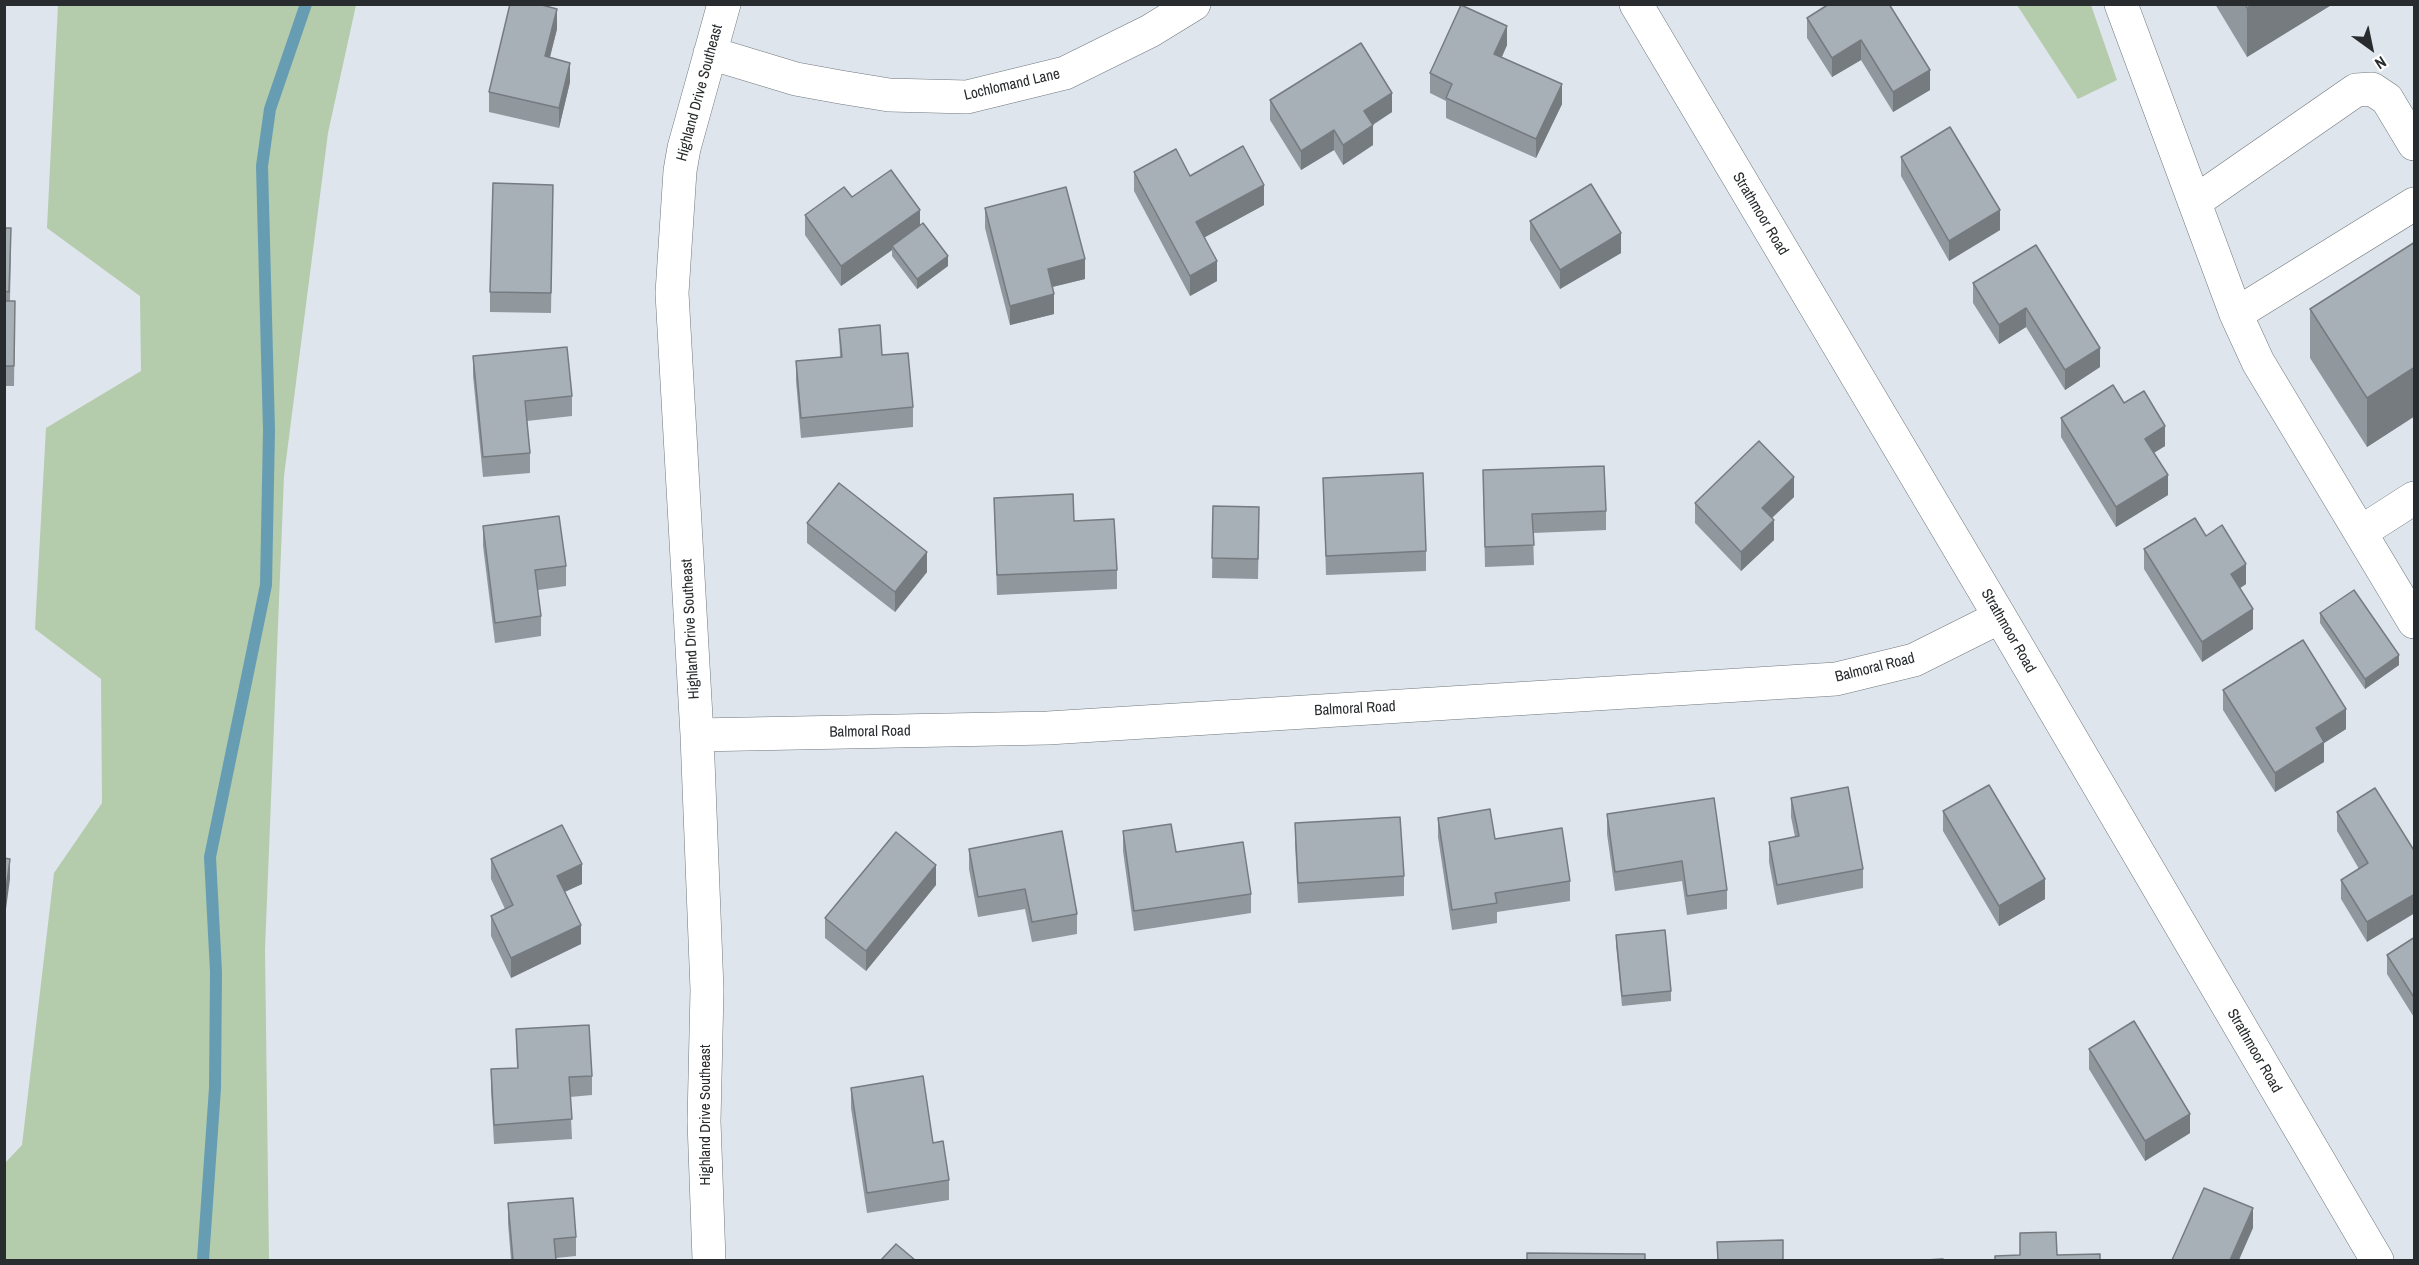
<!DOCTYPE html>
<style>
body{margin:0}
#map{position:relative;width:2419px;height:1265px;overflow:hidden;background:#dee5ed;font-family:"Archivo Narrow",sans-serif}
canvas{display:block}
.frame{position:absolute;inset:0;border:6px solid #292c2e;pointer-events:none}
.north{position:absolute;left:2341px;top:18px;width:60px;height:60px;-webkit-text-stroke:4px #fff;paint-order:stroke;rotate:147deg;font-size:16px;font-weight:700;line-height:24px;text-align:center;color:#292c2e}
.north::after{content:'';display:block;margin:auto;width:21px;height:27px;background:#292c2e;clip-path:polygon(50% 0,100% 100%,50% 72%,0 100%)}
</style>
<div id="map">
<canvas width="2419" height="1265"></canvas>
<div class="frame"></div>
<div class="north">N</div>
</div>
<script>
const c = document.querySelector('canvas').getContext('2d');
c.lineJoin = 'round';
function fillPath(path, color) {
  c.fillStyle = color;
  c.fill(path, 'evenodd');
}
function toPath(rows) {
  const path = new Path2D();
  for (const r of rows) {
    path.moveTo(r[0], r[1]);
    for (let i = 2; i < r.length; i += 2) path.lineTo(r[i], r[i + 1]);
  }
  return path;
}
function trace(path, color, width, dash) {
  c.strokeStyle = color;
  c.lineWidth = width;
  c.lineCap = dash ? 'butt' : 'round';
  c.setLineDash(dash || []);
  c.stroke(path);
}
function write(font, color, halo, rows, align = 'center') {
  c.font = font + ' "Archivo Narrow",sans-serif';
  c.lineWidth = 4.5;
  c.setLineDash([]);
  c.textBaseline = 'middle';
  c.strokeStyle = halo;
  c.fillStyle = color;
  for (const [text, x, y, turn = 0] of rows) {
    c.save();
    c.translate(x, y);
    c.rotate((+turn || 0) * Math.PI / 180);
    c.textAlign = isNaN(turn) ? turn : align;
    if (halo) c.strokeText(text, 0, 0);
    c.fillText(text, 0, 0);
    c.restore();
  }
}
const green = toPath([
 [58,5,356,5,328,133,284,476,265,949,269,1260,5,1260,5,1163,22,1145,54,873,102,803,101,679,35,629,46,428,141,371,140,296,47,228],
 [2017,5,2091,5,2117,80,2078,99]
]);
const stream = toPath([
 [203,1260,215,1088,216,972,210,857,266,585,269,430,262,166,270,109,306,4]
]);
const street = toPath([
 [1636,4,2000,617,2377,1260],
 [2121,4,2236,314,2258,362,2414,622],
 [710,53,796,79,840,87,889,95,967,97,1065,73,1150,31,1194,4],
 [2196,201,2356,90,2372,89,2387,99,2414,144],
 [2236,314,2414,204],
 [2361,532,2414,498],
 [697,735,1048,728,1836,679,1914,660,2000,617],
 [709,1260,704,1121,707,990,697,735,672,293,680,171,684,148,724,4]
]);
const wall = toPath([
 [1829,4,1930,90,1893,112,1861,60,1832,77,1807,38,1807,18],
 [2215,4,2333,4,2247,57],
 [557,29,550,57,570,82,559,128,489,112,489,92],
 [1507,45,1502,57,1562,104,1536,158,1446,118,1446,101,1430,93,1430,73],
 [1270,100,1392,112,1373,125,1373,145,1343,165,1334,150,1301,170,1270,120],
 [1901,157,2000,230,1949,261,1901,176],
 [1134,172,1264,205,1205,237,1217,281,1190,296,1134,191],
 [553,185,551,313,490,312,490,292],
 [852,197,920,226,948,266,917,289,892,256,892,250,841,286,805,235,805,215],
 [985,208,1085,279,1052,287,1054,314,1010,325,985,228],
 [1530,221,1621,253,1560,289,1530,240],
 [4,228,11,247,10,301,15,301,14,386,4,386],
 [2415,242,2415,416,2367,447,2310,358,2310,309],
 [2036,245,2100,367,2065,390,2026,327,1999,344,1973,303,1973,283],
 [839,329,882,355,913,407,913,427,801,438,796,381,796,361,840,357],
 [473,356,572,396,572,416,527,421,530,453,530,473,483,477,473,376],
 [2124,403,2165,446,2154,453,2168,495,2116,527,2061,437,2061,418],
 [1483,470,1606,511,1606,530,1533,533,1534,565,1485,567],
 [1323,478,1426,551,1426,571,1326,575],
 [1794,497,1772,518,1774,540,1741,571,1695,523,1695,503],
 [994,498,1074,521,1117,570,1117,589,997,595],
 [1213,506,1259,526,1258,579,1212,578],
 [807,523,927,572,895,612,807,543],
 [483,526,566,566,566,586,538,590,541,616,541,636,495,643,483,546],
 [2206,536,2246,584,2240,588,2253,629,2202,662,2144,569,2144,549],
 [2320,613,2399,665,2365,689,2320,623],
 [2223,690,2346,729,2324,743,2324,762,2275,792,2223,710],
 [2375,788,2367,942,2341,899,2341,880,2359,869,2337,831,2337,812],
 [1791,798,1863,869,1863,888,1777,905,1769,862,1769,842,1795,837,1791,817],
 [1943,811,2045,899,1999,926,1943,831],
 [1607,814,1727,890,1727,909,1687,915,1682,881,1615,891,1607,834],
 [1438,818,1495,839,1570,881,1570,901,1497,912,1497,923,1452,930,1438,837],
 [1295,823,1404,876,1404,896,1298,903,1295,843],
 [1123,831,1176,852,1251,894,1251,913,1134,931,1123,851],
 [969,849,1077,914,1077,934,1032,942,1025,909,978,917,969,869],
 [491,859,582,884,565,892,581,944,511,978,491,936,491,916,505,909,491,879],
 [936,885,866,971,825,938,825,918],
 [1616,935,1671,991,1671,1001,1622,1006,1616,945],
 [2415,937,2415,1019,2387,974,2387,955],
 [516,1029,592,1076,592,1095,570,1097,572,1139,494,1144,491,1089,491,1069,517,1068],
 [2089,1049,2190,1133,2145,1161,2089,1069],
 [851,1088,933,1143,949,1180,949,1200,867,1213,851,1108],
 [508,1203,576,1237,576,1256,556,1258,556,1260,511,1260,508,1223]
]);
const shadedWall = toPath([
 [2253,4,2333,4,2247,57,2247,8],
 [557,9,557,29,545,76,545,56],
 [1507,26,1507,45,1494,74,1494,54],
 [1861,40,1861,60,1832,77,1832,58],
 [570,63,570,82,559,128,559,108],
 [1930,70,1930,90,1893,112,1893,92],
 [1562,84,1562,104,1536,158,1536,139],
 [1392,93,1392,112,1364,130,1364,111],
 [1373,125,1373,145,1343,165,1343,145],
 [1334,130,1334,150,1301,170,1301,151],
 [1264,185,1264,205,1196,242,1196,222],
 [920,210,920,230,892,246,892,250,841,286,841,266],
 [2000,210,2000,230,1949,261,1949,241],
 [1621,233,1621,253,1560,289,1560,270],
 [948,256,948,266,917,289,917,279],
 [1085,259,1085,279,1048,288,1048,269],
 [1217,261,1217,281,1190,296,1190,276],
 [1054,294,1054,314,1010,325,1010,306],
 [2026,308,2026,327,1999,344,1999,325],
 [2100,348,2100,367,2065,390,2065,370],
 [2415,367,2415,416,2367,447,2367,398],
 [2165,426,2165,446,2145,458,2145,439],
 [2168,475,2168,495,2116,527,2116,507],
 [1794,477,1794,497,1762,527,1762,508],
 [1774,520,1774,540,1741,571,1741,552],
 [927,552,927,572,895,612,895,592],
 [2246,564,2246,584,2231,594,2231,574],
 [2253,609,2253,629,2202,662,2202,642],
 [2399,655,2399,665,2365,689,2365,679],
 [2346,709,2346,729,2324,743,2324,762,2275,792,2275,773,2316,728],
 [10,859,10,879,4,924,4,904],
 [582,864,582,884,557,895,557,876],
 [936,865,936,885,866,971,866,951],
 [2045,879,2045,899,1999,926,1999,906],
 [2415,894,2415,913,2367,942,2367,922],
 [581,925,581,944,511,978,511,958],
 [2190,1114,2190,1133,2145,1161,2145,1141],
 [2253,1208,2253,1228,2239,1260,2230,1260]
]);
const building = toPath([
 [510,4,538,4,557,9,545,56,570,63,559,108,489,92,510,4],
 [1829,4,1889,4,1930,70,1893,92,1861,40,1832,58,1807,18,1829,4],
 [2245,4,2253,4,2247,8,2245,4],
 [1461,5,1507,26,1494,54,1562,84,1536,139,1446,98,1452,84,1430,73,1461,5],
 [1361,43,1392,93,1364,111,1373,125,1343,145,1334,130,1301,151,1270,100,1361,43],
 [1950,127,2000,210,1949,241,1901,157,1950,127],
 [1243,146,1264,185,1196,222,1217,261,1190,276,1134,172,1176,149,1190,176,1243,146],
 [891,170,920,210,841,266,805,215,844,187,852,197,891,170],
 [493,183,553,185,551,293,490,292,493,183],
 [1591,184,1621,233,1560,270,1530,221,1591,184],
 [1066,187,1085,259,1048,269,1054,294,1010,306,985,208,1066,187],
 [923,223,948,256,917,279,892,246,923,223],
 [4,228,11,228,9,292,4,291,4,228],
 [2415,242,2415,367,2367,398,2310,309,2415,242],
 [2036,245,2100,348,2065,370,2026,308,1999,325,1973,283,2036,245],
 [4,301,15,301,14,366,4,366,4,301],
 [880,325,882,355,908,353,913,407,801,418,796,361,842,357,839,329,880,325],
 [567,347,572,396,525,401,530,453,483,457,473,356,567,347],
 [2113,385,2124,403,2144,391,2165,426,2145,439,2168,475,2116,507,2061,418,2113,385],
 [1759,441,1794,477,1762,508,1774,520,1741,552,1695,503,1759,441],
 [1604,466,1606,511,1532,514,1534,545,1485,547,1483,470,1604,466],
 [1423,473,1426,551,1326,556,1323,478,1423,473],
 [839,483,927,552,895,592,807,523,839,483],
 [1073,494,1074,521,1114,519,1117,570,997,575,994,498,1073,494],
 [1213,506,1259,507,1258,559,1212,558,1213,506],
 [559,516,566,566,535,570,541,616,495,623,483,526,559,516],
 [2195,518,2206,536,2222,525,2246,564,2231,574,2253,609,2202,642,2144,549,2195,518],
 [2354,590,2399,655,2365,679,2320,613,2354,590],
 [2303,640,2346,709,2316,728,2324,742,2275,773,2223,690,2303,640],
 [1989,785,2045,879,1999,906,1943,811,1989,785],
 [1848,787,1863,869,1777,885,1769,842,1799,836,1791,798,1848,787],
 [2375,788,2415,852,2415,894,2367,922,2341,880,2368,863,2337,812,2375,788],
 [1714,798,1727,890,1687,896,1682,861,1615,872,1607,814,1714,798],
 [1490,809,1495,839,1562,828,1570,881,1495,893,1497,903,1452,910,1438,818,1490,809],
 [1400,817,1404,876,1298,883,1295,823,1400,817],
 [1171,824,1176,852,1243,842,1251,894,1134,911,1123,831,1171,824],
 [562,825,582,864,557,876,581,925,511,958,491,916,513,905,491,859,562,825],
 [1062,831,1077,914,1032,922,1025,889,978,897,969,849,1062,831],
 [896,832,936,865,866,951,825,918,896,832],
 [4,858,10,859,4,904,4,858],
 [1665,930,1671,991,1622,996,1616,935,1665,930],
 [2415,937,2415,999,2387,955,2415,937],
 [2134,1021,2190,1114,2145,1141,2089,1049,2134,1021],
 [589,1025,592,1076,569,1077,572,1119,494,1125,491,1069,518,1068,516,1029,589,1025],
 [923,1076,933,1143,943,1141,949,1180,867,1193,851,1088,923,1076],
 [2204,1188,2253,1208,2230,1260,2172,1260,2204,1188],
 [573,1198,576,1237,554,1239,556,1260,513,1260,508,1203,573,1198],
 [2056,1232,2057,1255,2100,1254,2100,1260,1995,1260,1995,1256,2020,1255,2020,1233,2056,1232],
 [1783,1240,1783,1260,1718,1260,1717,1242,1783,1240],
 [896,1244,915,1260,881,1260,896,1244],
 [1527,1253,1645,1254,1645,1260,1527,1260,1527,1253],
 [1943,1259,1943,1260,1926,1260,1943,1259]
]);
const streetNames = [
 ["Lochlomand Lane",1012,85,-13],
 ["Highland Drive Southeast",700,93,-75],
 ["Strathmoor Road",1760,214,59],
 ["Highland Drive Southeast",691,629,-93],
 ["Strathmoor Road",2008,631,60],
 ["Balmoral Road",1875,668,-14],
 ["Balmoral Road",1355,709,-3],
 ["Balmoral Road",870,732,-1],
 ["Strathmoor Road",2254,1051,60],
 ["Highland Drive Southeast",706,1115,-90]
];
fillPath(green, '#b4cbac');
trace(stream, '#669db3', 12);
trace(street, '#70777d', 34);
trace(street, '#fff', 33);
fillPath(wall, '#90979d');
fillPath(shadedWall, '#767b80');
fillPath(building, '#a8b0b7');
trace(building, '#767b80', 1.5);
write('15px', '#292c2e', '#fff', streetNames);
</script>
